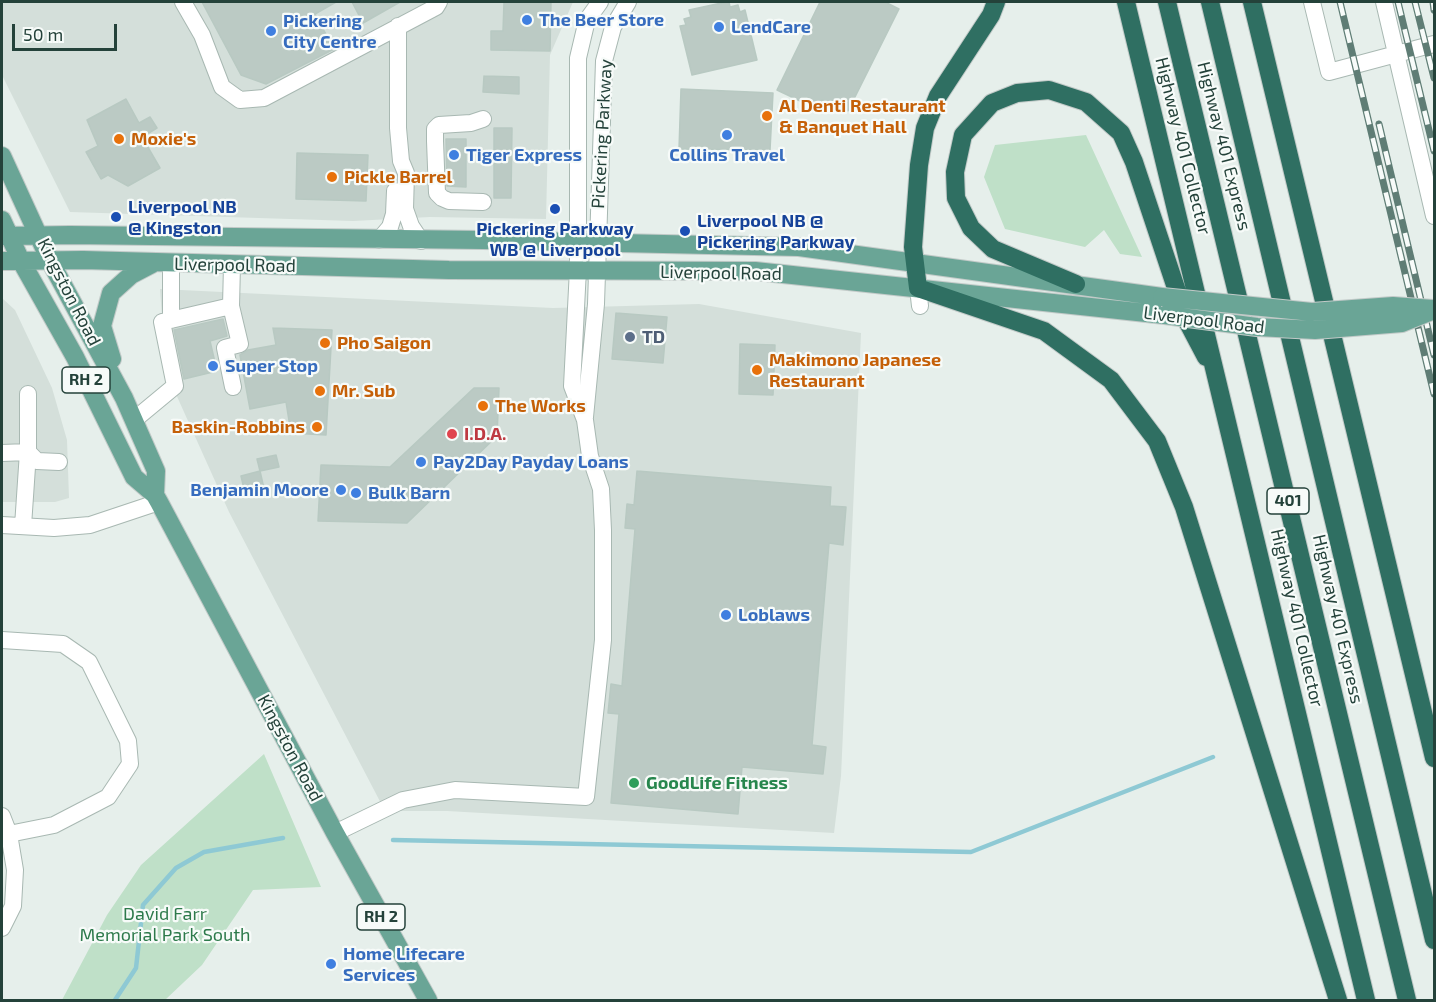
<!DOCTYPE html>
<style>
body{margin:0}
#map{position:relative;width:1436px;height:1002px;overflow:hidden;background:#e6efeb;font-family:"Exo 2",sans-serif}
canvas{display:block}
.frame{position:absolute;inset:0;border:3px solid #24423a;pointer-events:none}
.scale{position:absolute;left:12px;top:24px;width:105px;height:27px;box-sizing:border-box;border:3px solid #24423a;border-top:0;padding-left:8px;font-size:18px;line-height:21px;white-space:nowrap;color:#24423a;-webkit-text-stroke:4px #f7fbf9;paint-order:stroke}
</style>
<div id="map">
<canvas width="1436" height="1002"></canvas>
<div class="frame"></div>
<div class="scale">50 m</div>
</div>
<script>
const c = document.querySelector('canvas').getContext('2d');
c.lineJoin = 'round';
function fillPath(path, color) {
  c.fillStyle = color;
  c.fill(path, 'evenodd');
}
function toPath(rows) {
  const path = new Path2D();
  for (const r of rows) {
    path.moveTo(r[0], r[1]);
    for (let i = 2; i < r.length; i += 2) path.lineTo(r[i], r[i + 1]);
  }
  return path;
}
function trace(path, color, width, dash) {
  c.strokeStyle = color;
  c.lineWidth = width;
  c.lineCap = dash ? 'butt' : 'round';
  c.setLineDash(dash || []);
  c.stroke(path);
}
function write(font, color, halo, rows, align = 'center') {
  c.font = font + ' "Exo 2",sans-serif';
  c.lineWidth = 4.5;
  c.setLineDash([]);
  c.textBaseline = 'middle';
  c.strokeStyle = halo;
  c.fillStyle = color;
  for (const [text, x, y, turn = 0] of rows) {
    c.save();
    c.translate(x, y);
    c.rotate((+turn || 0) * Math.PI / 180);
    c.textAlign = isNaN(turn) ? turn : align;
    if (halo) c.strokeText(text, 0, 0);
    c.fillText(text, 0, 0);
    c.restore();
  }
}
const built = toPath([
 [2,2,573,2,550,55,546,219,430,217,353,221,70,212,2,75],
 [160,289,553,308,699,304,861,333,841,776,834,833,447,811,385,811,229,512,166,372],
 [2,298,15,310,52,388,67,440,69,498,55,502,2,502]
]);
const green = toPath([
 [1086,135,1142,257,1120,254,1104,230,1085,247,1005,229,984,177,995,145],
 [264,754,321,887,253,890,202,965,165,1000,62,1000,107,915,141,865]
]);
const stream = toPath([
 [393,840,971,852,1213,757],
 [115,1000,136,968,143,905,176,868,204,852,283,838]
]);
const building = toPath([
 [202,2,336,2,315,14,334,49,266,84,241,75,202,2],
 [352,2,400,2,363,23,352,2],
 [504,2,551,2,550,51,491,50,491,31,503,31,504,2],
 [726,2,729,2,730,7,738,5,740,12,745,10,757,60,692,75,680,26,686,25,684,19,691,17,689,10,726,2],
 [820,2,885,2,899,9,848,111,822,100,817,109,777,90,820,2],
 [484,76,519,77,519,94,483,92,484,76],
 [681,89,773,93,770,150,679,149,681,89],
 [126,99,139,123,150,117,157,128,142,137,160,168,128,186,108,175,101,179,86,152,98,146,87,120,126,99],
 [494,128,512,128,511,198,494,198,494,128],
 [446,139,466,139,466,187,447,186,446,139],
 [297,153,368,155,366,201,296,199,297,153],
 [616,313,667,317,663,363,612,359,616,313],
 [223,319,227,336,210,341,217,371,184,379,174,330,223,319],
 [273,328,332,330,326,435,291,433,286,402,250,409,240,355,248,350,276,345,273,328],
 [740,344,775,345,773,395,739,394,740,344],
 [474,388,499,388,497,436,407,523,318,521,321,465,390,467,474,388],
 [276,455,279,467,260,471,257,459,276,455],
 [260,471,265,493,246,497,241,476,260,471],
 [637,471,831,487,830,506,846,507,843,545,829,543,812,745,826,747,823,774,742,767,738,814,611,803,619,714,608,713,611,684,622,686,635,529,625,528,627,504,634,505,637,471]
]);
const minor = toPath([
 [183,2,202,35,222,87,240,100,264,98,436,7,439,2],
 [1312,2,1329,72,1434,44],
 [1384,2,1434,216],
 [398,26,398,128,401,161,406,173,405,209,411,226,421,241],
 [483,119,471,123,439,125,435,129,435,141,437,193,442,198,449,201,483,202],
 [379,240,390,227,394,214,395,191],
 [171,264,171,320],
 [918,288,920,306],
 [231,306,232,265],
 [585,417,596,304,604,61,613,27,628,2],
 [134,420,175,386,162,322,231,306,240,344,225,348,233,387],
 [2,453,28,452,28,394],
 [2,525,54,528,90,525,159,502],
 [23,526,28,452,37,461,59,462],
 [2,640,63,644,89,662,128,741,130,764,108,797,54,825,9,834],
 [2,816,9,834,15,870,13,906,2,928],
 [335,833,403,800,455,790,586,797,603,640,603,530,601,489,590,456,585,420,572,386,578,269,578,58,587,20,600,2]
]);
const major = toPath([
 [2,156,50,261,124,398,156,471,155,495],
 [2,220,21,261,75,357,134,477,155,495,159,502,335,833,428,1000],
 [2,236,70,235,483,240,799,247,1162,297],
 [2,261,83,260,449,270,755,271,1165,315],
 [112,359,102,326,111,293,131,275,152,264]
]);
const highway = toPath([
 [996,2,991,15,938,96,925,128,919,165,913,247,918,288,1044,331,1111,380,1157,441,1184,507,1338,1000],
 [1126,2,1366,1000],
 [1167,2,1407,1000],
 [1210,2,1434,940],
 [1252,2,1434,758],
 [1076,284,993,249,971,228,956,198,955,172,963,135,992,103,1017,93,1049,90,1086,102,1121,133,1134,162,1187,321,1206,357]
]);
const rail = toPath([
 [1340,2,1434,394],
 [1398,2,1434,151],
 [1415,2,1434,78],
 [1433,2,1434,10],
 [1379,124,1434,355]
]);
const majorBridge = toPath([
 [1162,297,1312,312,1393,306,1433,309],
 [1165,315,1257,327,1315,330,1402,323,1434,310]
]);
const markers = [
 [527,20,6,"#3f7fe0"],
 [719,27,6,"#3f7fe0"],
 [271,31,6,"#3f7fe0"],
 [767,116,6,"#e8710a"],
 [727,135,6,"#3f7fe0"],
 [119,139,6,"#e8710a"],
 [454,155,6,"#3f7fe0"],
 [332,177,6,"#e8710a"],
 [555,209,6,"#1a4fb4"],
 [116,217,6,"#1a4fb4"],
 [685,231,6,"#1a4fb4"],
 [630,337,6,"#5c6f8a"],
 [325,343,6,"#e8710a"],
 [213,366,6,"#3f7fe0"],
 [757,370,6,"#e8710a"],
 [320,391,6,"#e8710a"],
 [483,406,6,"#e8710a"],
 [317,427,6,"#e8710a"],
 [452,434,6,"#e0444e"],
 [421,462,6,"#3f7fe0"],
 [341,490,6,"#3f7fe0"],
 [356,493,6,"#3f7fe0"],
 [726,615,6,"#3f7fe0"],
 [634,783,6,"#2e9e5b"],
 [331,964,6,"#3f7fe0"]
];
const shields = [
 [86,380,48],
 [1288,501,42],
 [381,917,48]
];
const shieldNames = [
 ["RH 2",86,380],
 ["401",1288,501],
 ["RH 2",381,917]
];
const shopNames = [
 ["The Beer Store",539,20],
 ["Pickering",283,21],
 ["City Centre",283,42],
 ["LendCare",731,27],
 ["Tiger Express",466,155],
 ["Collins Travel",727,155,"center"],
 ["Super Stop",225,366],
 ["Pay2Day Payday Loans",433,462],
 ["Benjamin Moore",329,490,"right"],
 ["Bulk Barn",368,493],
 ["Loblaws",738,615],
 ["Home Lifecare",343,954],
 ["Services",343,975]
];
const foodNames = [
 ["Al Denti Restaurant",779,106],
 ["& Banquet Hall",779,127],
 ["Moxie's",131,139],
 ["Pickle Barrel",344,177],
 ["Pho Saigon",337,343],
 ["Makimono Japanese",769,360],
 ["Restaurant",769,381],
 ["Mr. Sub",332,391],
 ["The Works",495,406],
 ["Baskin-Robbins",305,427,"right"]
];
const streetNames = [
 ["Pickering Parkway",602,134,-87],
 ["Highway 401 Collector",1183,146,76],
 ["Highway 401 Express",1224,146,76],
 ["Liverpool Road",235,265,1],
 ["Liverpool Road",721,273,1],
 ["Kingston Road",69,292,63],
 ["Liverpool Road",1204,320,7],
 ["Highway 401 Collector",1297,618,77],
 ["Highway 401 Express",1338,619,77],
 ["Kingston Road",290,748,62]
];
const transitNames = [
 ["Liverpool NB",128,207],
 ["@ Kingston",128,228],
 ["Liverpool NB @",697,221],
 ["Pickering Parkway",697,242],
 ["Pickering Parkway",555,229,"center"],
 ["WB @ Liverpool",555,250,"center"]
];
const serviceNames = [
 ["TD",642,337]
];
const healthNames = [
 ["I.D.A.",464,434]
];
const leisureNames = [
 ["GoodLife Fitness",646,783]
];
const parkNames = [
 ["David Farr",165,914],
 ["Memorial Park South",165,935]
];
fillPath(built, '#d4dfda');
fillPath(green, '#bfe0c8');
trace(stream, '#8ec9d4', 4.5);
fillPath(building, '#bbcac4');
trace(building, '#b8c9c2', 1.5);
trace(minor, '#a8b8b2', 18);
trace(major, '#c2cac8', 20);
trace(highway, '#c2cac8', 20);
trace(minor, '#fff', 16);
trace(major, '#6aa596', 18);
trace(highway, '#2f6f62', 18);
trace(rail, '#5f7d75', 7);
trace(rail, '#f7fbf9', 4.5, [14]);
trace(majorBridge, '#c2cac8', 20, []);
trace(majorBridge, '#6aa596', 18);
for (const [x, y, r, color] of markers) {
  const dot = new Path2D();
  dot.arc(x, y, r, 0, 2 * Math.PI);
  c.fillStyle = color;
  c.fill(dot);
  trace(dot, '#f7fbf9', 2);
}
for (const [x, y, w] of shields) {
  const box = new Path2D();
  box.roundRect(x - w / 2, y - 13, w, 26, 4.5);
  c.fillStyle = '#f7fbf9';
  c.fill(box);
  trace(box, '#24423a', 1.5);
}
write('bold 16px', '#24423a', null, shieldNames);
write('bold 18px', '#366cbe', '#f7fbf9', shopNames, 'left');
write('bold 18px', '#c56008', '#f7fbf9', foodNames, 'left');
write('18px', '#24423a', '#f7fbf9', streetNames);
write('bold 18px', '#164399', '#f7fbf9', transitNames, 'left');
write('bold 18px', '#4e5e75', '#f7fbf9', serviceNames, 'left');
write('bold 18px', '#be3a42', '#f7fbf9', healthNames, 'left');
write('bold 18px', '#27864d', '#f7fbf9', leisureNames, 'left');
write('18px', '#2d7a4b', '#f7fbf9', parkNames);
</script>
